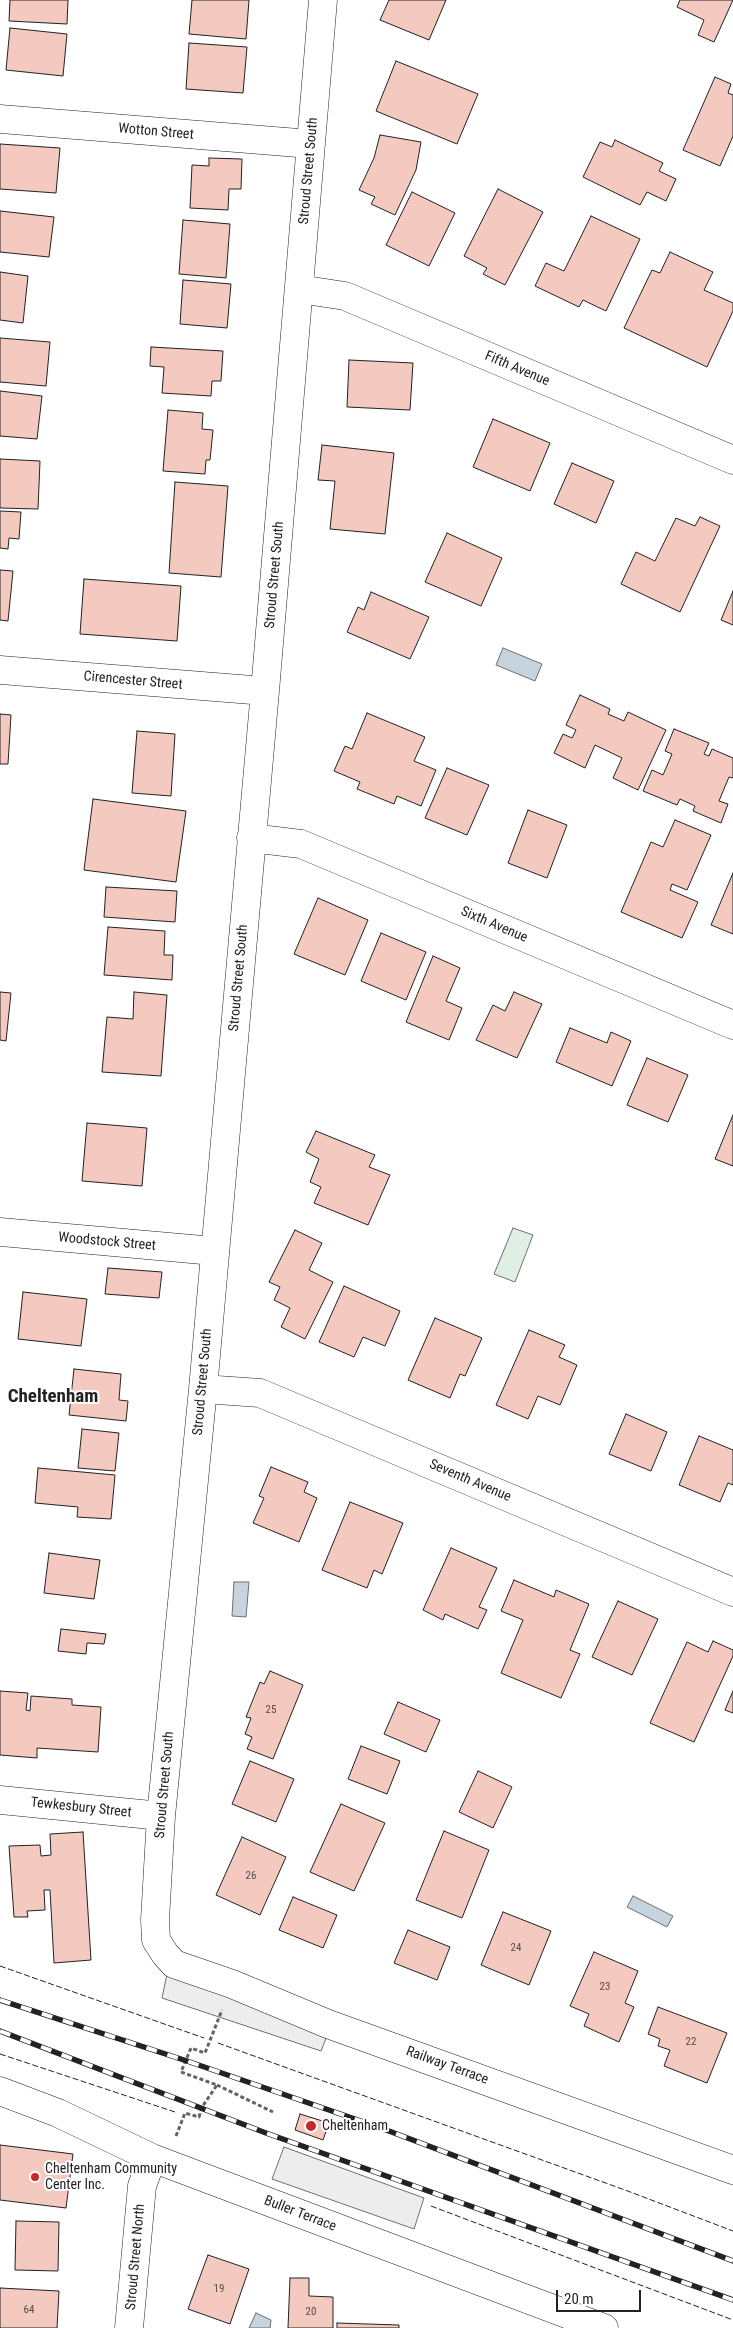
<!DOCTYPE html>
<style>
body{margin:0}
#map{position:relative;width:733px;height:2328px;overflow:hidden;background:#fff;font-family:"Roboto Condensed",sans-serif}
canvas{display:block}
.scale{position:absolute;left:556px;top:2290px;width:85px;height:22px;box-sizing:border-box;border:2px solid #222;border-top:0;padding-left:6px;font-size:15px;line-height:18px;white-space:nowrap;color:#222;-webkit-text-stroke:4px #fff;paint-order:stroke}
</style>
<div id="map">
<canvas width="733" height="2328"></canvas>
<div class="scale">20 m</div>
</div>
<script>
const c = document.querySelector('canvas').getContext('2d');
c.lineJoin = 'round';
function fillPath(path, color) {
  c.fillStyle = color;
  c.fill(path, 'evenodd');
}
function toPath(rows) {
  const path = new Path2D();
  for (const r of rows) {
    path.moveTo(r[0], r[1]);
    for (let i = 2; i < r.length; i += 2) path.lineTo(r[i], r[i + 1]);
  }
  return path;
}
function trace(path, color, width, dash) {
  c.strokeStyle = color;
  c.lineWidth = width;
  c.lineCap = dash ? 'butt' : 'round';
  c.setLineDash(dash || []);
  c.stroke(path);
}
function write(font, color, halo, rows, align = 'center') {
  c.font = font + ' "Roboto Condensed",sans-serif';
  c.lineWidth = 4;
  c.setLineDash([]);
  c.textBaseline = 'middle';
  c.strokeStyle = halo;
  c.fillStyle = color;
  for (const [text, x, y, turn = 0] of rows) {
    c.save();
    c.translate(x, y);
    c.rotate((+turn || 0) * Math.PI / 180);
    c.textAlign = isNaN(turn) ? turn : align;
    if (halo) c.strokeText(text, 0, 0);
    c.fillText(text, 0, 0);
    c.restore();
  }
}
const green = toPath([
 [513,1228,533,1235,515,1282,494,1274,513,1228]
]);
const parking = toPath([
 [167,1974,329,2031,321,2051,162,1998,167,1974],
 [284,2147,424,2198,414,2229,272,2179,284,2147]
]);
const water = toPath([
 [503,648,542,664,535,681,496,665,503,648],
 [234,1582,249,1582,246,1617,232,1616,234,1582],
 [633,1896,673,1916,667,1927,627,1907,633,1896],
 [256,2313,271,2320,270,2328,249,2328,256,2313]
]);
const building = toPath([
 [10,0,68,0,67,24,9,21,10,0],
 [192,0,249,0,246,39,189,34,192,0],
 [389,0,446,0,429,40,380,20,389,0],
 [680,0,733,0,714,42,698,35,704,20,677,7,680,0],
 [10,28,67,34,63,76,6,70,10,28],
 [189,43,247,47,243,93,186,89,189,43],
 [396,61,478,94,457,144,376,111,396,61],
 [715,77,731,84,728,93,733,95,733,136,720,166,683,150,715,77],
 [380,135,421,142,416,170,395,215,371,204,375,197,359,190,374,158,380,135],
 [615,140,663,163,659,171,676,179,666,201,647,192,640,205,583,177,600,142,612,147,615,140],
 [0,144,60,148,56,193,0,189,0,144],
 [209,158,242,159,241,189,229,189,228,210,190,208,192,165,209,166,209,158],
 [498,189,543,212,505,285,483,274,487,268,464,256,498,189],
 [412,192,455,213,429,266,386,245,412,192],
 [0,211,54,217,49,257,0,252,0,211],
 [591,216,640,239,606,311,583,300,579,307,535,286,546,263,564,271,591,216],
 [183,220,230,224,226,278,179,274,183,220],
 [670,252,713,272,704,290,733,303,733,311,707,367,624,328,652,270,660,273,670,252],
 [0,272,28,276,23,323,0,320,0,272],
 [183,280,231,284,227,328,180,324,183,280],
 [0,338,50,342,46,386,0,382,0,338],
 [151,347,223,351,221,381,212,381,211,396,162,393,164,367,150,366,151,347],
 [349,360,413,363,410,410,347,407,349,360],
 [0,391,42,396,37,439,0,436,0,391],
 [168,410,203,413,202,429,213,430,210,460,206,460,205,474,163,471,168,410],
 [493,419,550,443,530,491,473,467,493,419],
 [322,445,394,453,385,534,330,529,335,481,318,480,322,445],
 [0,459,40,461,38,509,0,508,0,459],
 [572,463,614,481,596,523,554,504,572,463],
 [175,482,228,486,221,577,169,573,175,482],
 [0,511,21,512,19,539,9,538,8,549,0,548,0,511],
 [700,517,720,526,680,612,621,584,636,552,655,561,676,518,695,526,700,517],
 [447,533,502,558,481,606,425,582,447,533],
 [0,570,13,571,8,621,0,620,0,570],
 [84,579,181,586,177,641,80,634,84,579],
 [733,591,733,625,721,620,733,591],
 [371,592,429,617,410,659,347,632,358,607,364,610,371,592],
 [580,695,610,709,608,714,624,721,628,712,666,730,638,790,613,778,622,758,595,745,585,768,554,753,563,734,572,738,576,730,566,725,580,695],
 [367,713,425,737,414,761,436,770,421,806,397,796,394,804,357,789,360,782,334,771,345,746,352,749,367,713],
 [0,714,11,715,8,764,0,764,0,714],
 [674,729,709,743,704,754,709,756,712,749,733,758,733,778,729,777,719,801,728,804,721,823,693,811,695,806,680,799,677,805,643,791,652,770,663,775,672,754,665,751,674,729],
 [137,731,175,734,171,796,132,793,137,731],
 [447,768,489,785,467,835,425,818,447,768],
 [93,799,186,811,176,882,84,870,93,799],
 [528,810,567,825,547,878,508,863,528,810],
 [675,820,711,835,687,890,672,884,670,890,698,902,682,938,621,912,651,842,663,847,675,820],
 [733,873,733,934,711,925,733,873],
 [106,887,177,891,175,922,104,917,106,887],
 [318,898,368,920,345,975,294,954,318,898],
 [108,927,165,931,164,955,173,955,172,980,104,975,108,927],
 [381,933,426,952,406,1000,361,981,381,933],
 [433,956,460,968,446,1001,462,1008,449,1040,406,1022,433,956],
 [0,992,11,993,6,1041,0,1040,0,992],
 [134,992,167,995,161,1076,102,1072,107,1017,133,1019,134,992],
 [514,992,542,1004,517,1058,476,1040,493,1005,505,1011,514,992],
 [570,1028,607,1043,611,1032,631,1041,612,1086,556,1062,570,1028],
 [647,1058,688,1075,668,1122,627,1105,647,1058],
 [733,1115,733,1166,715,1159,733,1115],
 [87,1123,147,1128,142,1186,82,1181,87,1123],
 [316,1131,375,1155,369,1167,390,1175,368,1225,314,1203,321,1187,310,1182,319,1159,306,1152,316,1131],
 [295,1230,322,1243,309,1270,333,1282,305,1339,281,1327,290,1308,274,1300,280,1287,269,1282,295,1230],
 [108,1268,162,1272,159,1298,105,1294,108,1268],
 [344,1286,400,1311,385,1346,363,1337,354,1357,319,1342,344,1286],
 [23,1292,87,1299,81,1346,18,1339,23,1292],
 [435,1318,482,1338,465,1376,460,1374,450,1398,408,1380,435,1318],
 [529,1330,565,1345,559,1357,577,1365,560,1405,538,1396,528,1419,496,1405,529,1330],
 [74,1369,121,1374,119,1400,128,1401,126,1421,69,1415,74,1369],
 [626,1414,667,1432,651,1471,609,1454,626,1414],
 [82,1429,119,1433,115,1471,78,1468,82,1429],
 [699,1436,733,1450,733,1485,728,1483,720,1502,679,1485,699,1436],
 [271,1467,308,1482,304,1492,317,1498,299,1542,253,1523,264,1498,259,1496,271,1467],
 [38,1468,115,1475,111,1519,77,1517,78,1507,35,1503,38,1468],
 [350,1502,403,1523,382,1574,374,1570,367,1588,322,1570,350,1502],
 [451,1548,497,1568,479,1607,487,1610,478,1629,445,1614,443,1620,423,1610,451,1548],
 [49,1553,100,1560,94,1599,44,1593,49,1553],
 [514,1580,554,1597,556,1590,589,1604,570,1650,580,1654,561,1698,501,1673,523,1620,501,1611,514,1580],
 [618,1601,658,1619,632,1675,592,1657,618,1601],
 [61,1629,106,1634,104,1644,87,1643,86,1654,58,1651,61,1629],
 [713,1641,733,1650,733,1656,694,1742,650,1723,687,1642,708,1652,713,1641],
 [270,1671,303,1685,273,1759,247,1749,252,1737,245,1734,251,1718,246,1717,260,1682,264,1684,270,1671],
 [0,1691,28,1693,26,1710,30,1711,31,1696,72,1699,72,1705,101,1707,98,1752,37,1748,37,1758,0,1755,0,1691],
 [733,1691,733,1713,725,1710,733,1691],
 [398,1702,440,1720,426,1752,384,1734,398,1702],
 [361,1746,400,1761,387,1794,348,1779,361,1746],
 [250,1761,294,1779,276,1822,232,1804,250,1761],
 [478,1771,512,1787,493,1828,459,1812,478,1771],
 [341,1804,385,1823,354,1891,310,1872,341,1804],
 [444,1831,489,1850,462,1918,416,1900,444,1831],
 [83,1832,91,1960,54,1963,50,1890,44,1890,45,1910,27,1911,28,1917,14,1917,9,1846,40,1845,41,1856,51,1855,50,1834,83,1832],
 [242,1837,286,1857,260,1915,216,1895,242,1837],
 [293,1897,337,1915,323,1948,279,1930,293,1897],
 [503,1912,551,1931,529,1985,481,1965,503,1912],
 [408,1930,450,1947,437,1980,394,1963,408,1930],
 [594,1952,638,1971,625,2003,634,2007,619,2042,584,2026,589,2014,570,2006,594,1952],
 [658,2007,727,2033,707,2083,664,2066,670,2050,658,2046,660,2039,648,2034,658,2007],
 [300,2114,329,2123,323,2140,295,2130,300,2114],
 [0,2145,73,2154,66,2208,0,2200,0,2145],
 [16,2221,59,2222,58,2271,15,2270,16,2221],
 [208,2255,249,2269,230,2324,188,2309,208,2255],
 [290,2278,309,2278,309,2296,333,2297,333,2328,288,2328,290,2278],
 [0,2288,59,2291,57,2328,0,2328,0,2288],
 [337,2323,399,2325,399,2328,337,2328,337,2323]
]);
const path = toPath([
 [217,2085,273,2112],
 [176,2136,185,2113,199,2117,202,2107,217,2085,181,2072,191,2048,205,2053,222,2010]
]);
const minor = toPath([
 [323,0,265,691,203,1389,161,1816,155,1920,156,1940,165,1954,174,1964,232,1984,328,2024,733,2170],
 [0,119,311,144],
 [299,289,345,296,733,460],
 [0,670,265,691],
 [251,838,301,844,733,1025],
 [0,1232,214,1251],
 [203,1389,260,1393,733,1592],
 [0,1800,161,1816],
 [0,2091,58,2113,152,2158,604,2328],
 [129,2328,142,2186,152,2158]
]);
const rail = toPath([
 [0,2000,187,2061,381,2128,733,2261],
 [0,2031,266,2133,733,2300]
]);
const fence = toPath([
 [0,1966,204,2038],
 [218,2043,625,2190,733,2231],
 [0,2054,175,2112],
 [431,2206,733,2320]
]);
const markers = [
 [311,2126,6,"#c62828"],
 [35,2177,5,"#c62828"]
];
const numberNames = [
 ["25",271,1710],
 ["26",251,1876],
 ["24",516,1948],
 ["23",605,1987],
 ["22",691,2042],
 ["19",219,2289],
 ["64",29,2310],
 ["20",311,2312]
];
const streetNames = [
 ["Wotton Street",156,132,5],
 ["Stroud Street South",309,171,-85],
 ["Fifth Avenue",517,369,23],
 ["Stroud Street South",275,575,-85],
 ["Cirencester Street",133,681,5],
 ["Sixth Avenue",494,925,23],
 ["Stroud Street South",239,978,-85],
 ["Woodstock Street",107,1242,5],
 ["Stroud Street South",203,1382,-85],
 ["Seventh Avenue",470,1481,23],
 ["Stroud Street South",165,1785,-85],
 ["Tewkesbury Street",81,1808,6],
 ["Railway Terrace",447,2066,20],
 ["Buller Terrace",300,2214,21],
 ["Stroud Street North",136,2257,-85]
];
const poiNames = [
 ["Cheltenham",322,2126],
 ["Cheltenham Community",45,2169],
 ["Center Inc.",45,2185]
];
const districtNames = [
 ["Cheltenham",53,1397]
];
fillPath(green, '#e0efe3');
trace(green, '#6f6f6f', 1);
fillPath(parking, '#ededed');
trace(parking, '#6f6f6f', 1);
fillPath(water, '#c7d3dd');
trace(water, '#6f6f6f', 1);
fillPath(building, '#f3c9c0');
trace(building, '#222', 1);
trace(minor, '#222', 29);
trace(path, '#646464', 3, [4, 2.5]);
trace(minor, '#fff', 28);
trace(rail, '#222', 5.5);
trace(rail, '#fff', 4, [11]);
trace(fence, '#222', 1, [6, 2.5]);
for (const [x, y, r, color] of markers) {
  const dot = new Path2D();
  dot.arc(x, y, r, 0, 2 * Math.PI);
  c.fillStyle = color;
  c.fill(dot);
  trace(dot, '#fff', 2);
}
write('11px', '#564c4a', null, numberNames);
write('14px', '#222', '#fff', streetNames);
write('14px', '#222', '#fff', poiNames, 'left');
write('bold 19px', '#222', '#fff', districtNames);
</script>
